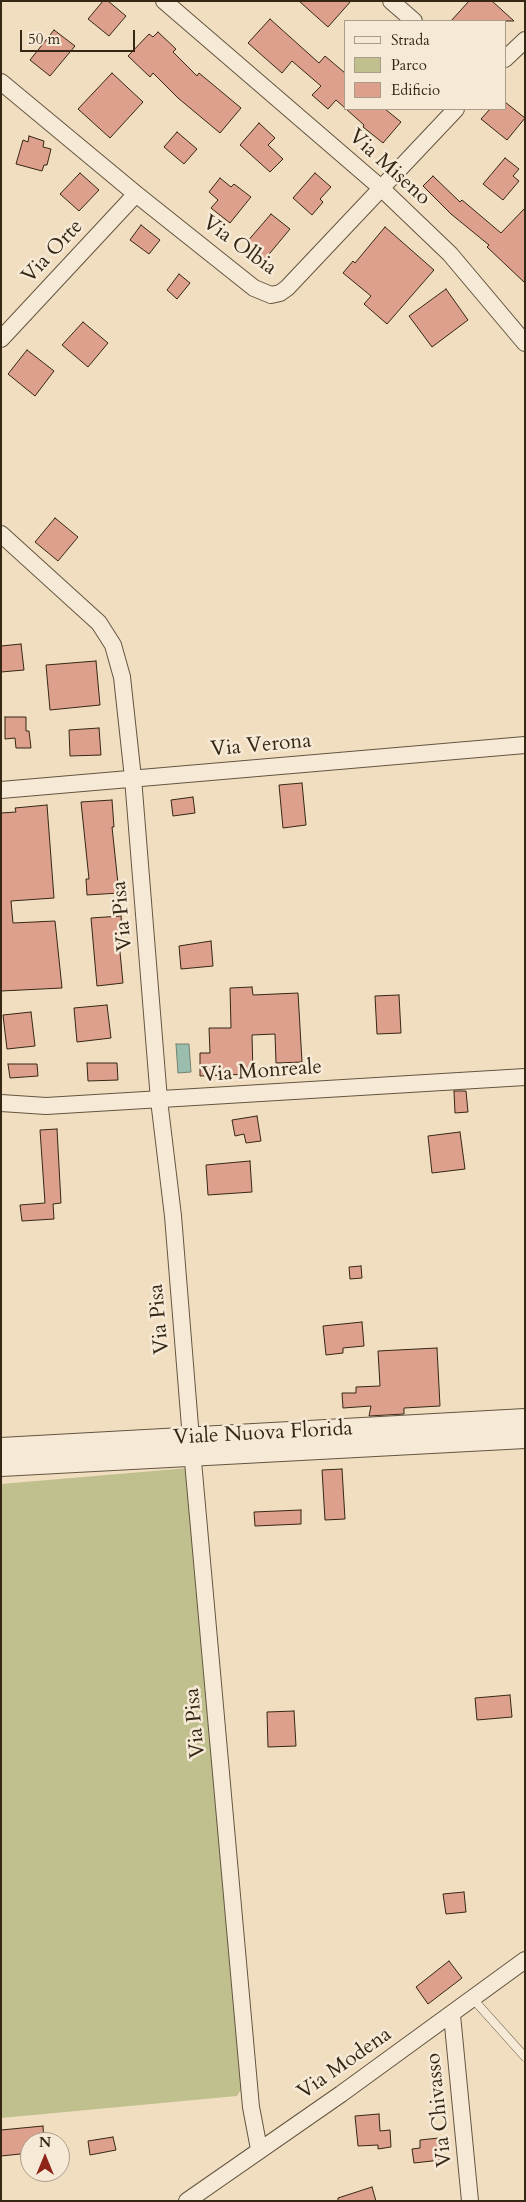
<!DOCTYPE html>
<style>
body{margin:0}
#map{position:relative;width:526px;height:2202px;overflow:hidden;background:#f1dec1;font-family:Cardo,serif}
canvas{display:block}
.frame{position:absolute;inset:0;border:2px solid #352714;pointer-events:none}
.legend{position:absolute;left:344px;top:20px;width:162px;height:90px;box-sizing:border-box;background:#f6ead7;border:1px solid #a99c89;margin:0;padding:6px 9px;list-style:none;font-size:15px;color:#352714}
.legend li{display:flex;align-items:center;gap:10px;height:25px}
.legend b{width:25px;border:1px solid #a99c89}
.north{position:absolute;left:20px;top:2132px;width:50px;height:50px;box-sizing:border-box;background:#f6ead7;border:1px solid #a99c89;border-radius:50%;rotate:0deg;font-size:14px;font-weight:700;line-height:20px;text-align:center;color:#352714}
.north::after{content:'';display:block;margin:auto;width:18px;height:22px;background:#8f2418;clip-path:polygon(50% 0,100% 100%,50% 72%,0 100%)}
.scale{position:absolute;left:20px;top:30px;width:115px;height:22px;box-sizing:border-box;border:2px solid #352714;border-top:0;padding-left:6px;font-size:15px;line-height:18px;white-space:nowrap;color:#352714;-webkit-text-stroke:4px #f6ead7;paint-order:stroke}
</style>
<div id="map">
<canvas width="526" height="2202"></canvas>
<div class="frame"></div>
<ul class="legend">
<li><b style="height:6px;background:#f6ead7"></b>Strada</li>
<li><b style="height:14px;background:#c0c08e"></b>Parco</li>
<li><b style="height:14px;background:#dca08d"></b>Edificio</li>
</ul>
<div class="north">N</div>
<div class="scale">50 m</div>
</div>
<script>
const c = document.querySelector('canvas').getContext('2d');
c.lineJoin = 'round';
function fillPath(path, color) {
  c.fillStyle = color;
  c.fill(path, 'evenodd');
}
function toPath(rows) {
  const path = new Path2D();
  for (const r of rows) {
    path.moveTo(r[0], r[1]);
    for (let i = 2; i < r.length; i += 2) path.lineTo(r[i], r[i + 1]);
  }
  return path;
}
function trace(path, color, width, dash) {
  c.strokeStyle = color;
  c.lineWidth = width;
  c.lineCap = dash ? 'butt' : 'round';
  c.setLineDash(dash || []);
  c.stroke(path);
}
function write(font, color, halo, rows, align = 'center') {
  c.font = font + ' Cardo,serif';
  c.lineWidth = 5;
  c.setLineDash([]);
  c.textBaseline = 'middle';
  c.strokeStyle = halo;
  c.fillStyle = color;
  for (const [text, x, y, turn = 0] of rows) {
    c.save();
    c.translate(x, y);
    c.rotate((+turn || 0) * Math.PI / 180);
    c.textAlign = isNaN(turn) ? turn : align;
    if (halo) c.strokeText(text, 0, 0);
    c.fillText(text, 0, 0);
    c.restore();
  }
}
const green = toPath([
 [188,1468,243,2086,237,2096,1,2118,1,1484]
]);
const water = toPath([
 [176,1044,189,1044,191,1072,178,1073,176,1044]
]);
const building = toPath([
 [103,1,108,1,126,16,109,36,88,19,103,1],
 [299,1,351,1,328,27,299,1],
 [469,1,492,1,514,21,451,21,469,1],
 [270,19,319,63,325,56,345,73,345,108,336,100,328,109,312,95,321,86,292,61,282,73,248,43,270,19],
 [54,30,75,46,50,76,30,60,54,30],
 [158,32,176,49,173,52,197,76,199,73,241,108,220,133,178,98,153,73,150,77,128,56,149,34,153,37,158,32],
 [112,73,143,102,110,138,78,109,112,73],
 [505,102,525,118,507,140,481,119,490,109,505,109,505,102],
 [346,109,385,109,401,122,383,143,363,127,364,125,346,109],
 [259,123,275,138,268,145,283,159,270,172,240,145,259,123],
 [177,132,197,149,184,164,164,147,177,132],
 [29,136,44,141,43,147,51,149,47,165,44,165,42,171,16,164,23,140,28,142,29,136],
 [505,158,519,169,513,176,519,181,503,200,483,184,505,158],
 [80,173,99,190,79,211,60,194,80,173],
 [315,173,331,187,320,199,323,202,312,215,293,198,315,173],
 [433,176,460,202,462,200,501,233,525,208,525,283,487,247,489,245,451,214,423,186,433,176],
 [220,178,231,187,234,184,251,197,230,223,211,208,218,200,209,192,220,178],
 [271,214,290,229,265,259,246,243,271,214],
 [141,225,160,240,149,254,130,240,141,225],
 [385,227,434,270,387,324,364,304,371,296,343,273,353,261,355,263,385,227],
 [179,274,190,283,177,299,167,290,179,274],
 [446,289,468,320,432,347,409,316,446,289],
 [83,322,108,343,88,367,62,345,83,322],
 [27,350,54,371,35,396,8,374,27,350],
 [55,518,78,537,58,561,35,542,55,518],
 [21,644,24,670,1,672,1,646,21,644],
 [96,661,100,705,50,710,46,665,96,661],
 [5,717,26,717,26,731,29,731,31,748,16,748,15,738,5,739,5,717],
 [99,728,101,755,70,756,69,730,99,728],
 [302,783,306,825,283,828,279,785,302,783],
 [193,797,195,813,173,816,171,800,193,797],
 [112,800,114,827,112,827,119,893,87,895,86,879,89,879,81,802,112,800],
 [47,805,54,898,11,901,13,923,55,921,62,988,1,991,1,813,16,812,15,808,47,805],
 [121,916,123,942,119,942,123,983,97,986,91,918,121,916],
 [211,941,213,966,181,969,179,946,211,941],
 [252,987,253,995,298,993,302,1062,276,1063,275,1034,252,1035,253,1074,200,1076,200,1053,210,1053,209,1028,231,1028,230,988,252,987],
 [399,995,401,1033,377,1034,375,996,399,995],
 [107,1005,111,1038,77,1042,74,1008,107,1005],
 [31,1012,35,1046,7,1049,3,1015,31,1012],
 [87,1063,117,1063,118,1080,88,1081,87,1063],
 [8,1064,37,1064,38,1076,10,1078,8,1064],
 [454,1091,466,1091,468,1112,455,1113,454,1091],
 [257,1116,261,1141,246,1143,244,1134,235,1136,232,1120,257,1116],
 [57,1129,61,1203,53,1204,54,1219,22,1221,20,1205,45,1203,40,1130,57,1129],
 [460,1132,465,1169,432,1173,428,1136,460,1132],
 [250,1161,252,1192,208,1195,206,1165,250,1161],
 [361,1266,362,1278,350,1279,349,1267,361,1266],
 [362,1322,364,1346,343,1348,343,1353,326,1355,323,1326,362,1322],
 [437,1348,440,1406,404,1408,404,1414,369,1416,371,1406,343,1408,342,1393,356,1393,356,1387,380,1386,378,1351,437,1348],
 [342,1469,345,1519,325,1520,322,1470,342,1469],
 [301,1510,301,1524,255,1526,254,1512,301,1510],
 [510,1695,512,1717,477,1720,475,1698,510,1695],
 [294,1711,296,1746,268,1747,267,1712,294,1711],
 [464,1892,466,1912,446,1914,443,1894,464,1892],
 [449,1961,462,1978,428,2004,416,1987,449,1961],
 [379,2114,380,2131,390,2130,391,2147,378,2149,378,2145,358,2146,355,2116,379,2114],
 [43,2126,44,2142,30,2142,30,2153,1,2156,1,2130,43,2126],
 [113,2137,116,2150,90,2155,88,2141,113,2137],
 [439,2138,441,2160,414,2163,412,2149,420,2148,420,2140,439,2138],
 [372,2187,376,2201,338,2201,338,2198,372,2187]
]);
const service = toPath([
 [473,1999,525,2057]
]);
const minor = toPath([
 [164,1,380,187,450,254,525,343],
 [391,1,414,21],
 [505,59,525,40],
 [1,82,136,194,254,288,271,295,280,293,287,288,456,109],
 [1,339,136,194],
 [1,534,99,623,113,645,122,677,133,778,159,1100,173,1216,191,1439,251,2107,259,2149],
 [1,790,525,745],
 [1,1103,46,1106,525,1077],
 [452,2015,470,2201],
 [187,2201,341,2094,525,1960]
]);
const tertiary = toPath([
 [1,1448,525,1419],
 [1,1466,525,1438]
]);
const streetNames = [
 ["Via Miseno",389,168,42],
 ["Via Olbia",239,246,36],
 ["Via Orte",53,252,-47],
 ["Via Verona",261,746,-5],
 ["Via Pisa",123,916,-95],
 ["Via Monreale",262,1072,-4],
 ["Via Pisa",160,1319,-95],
 ["Viale Nuova Florida",263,1434,-3],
 ["Via Pisa",196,1723,-95],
 ["Via Modena",345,2064,-35],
 ["Via Chivasso",440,2110,-96]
];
fillPath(green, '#c0c08e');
fillPath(water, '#9bbdae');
trace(water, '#728170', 1);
fillPath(building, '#dca08d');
trace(building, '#352714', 1);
trace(service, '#64553f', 9);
trace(minor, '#64553f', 18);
trace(tertiary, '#64553f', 22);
trace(service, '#f6ead7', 8);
trace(minor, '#f6ead7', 16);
trace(tertiary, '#f6ead7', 20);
write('21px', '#352714', '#f6ead7', streetNames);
</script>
